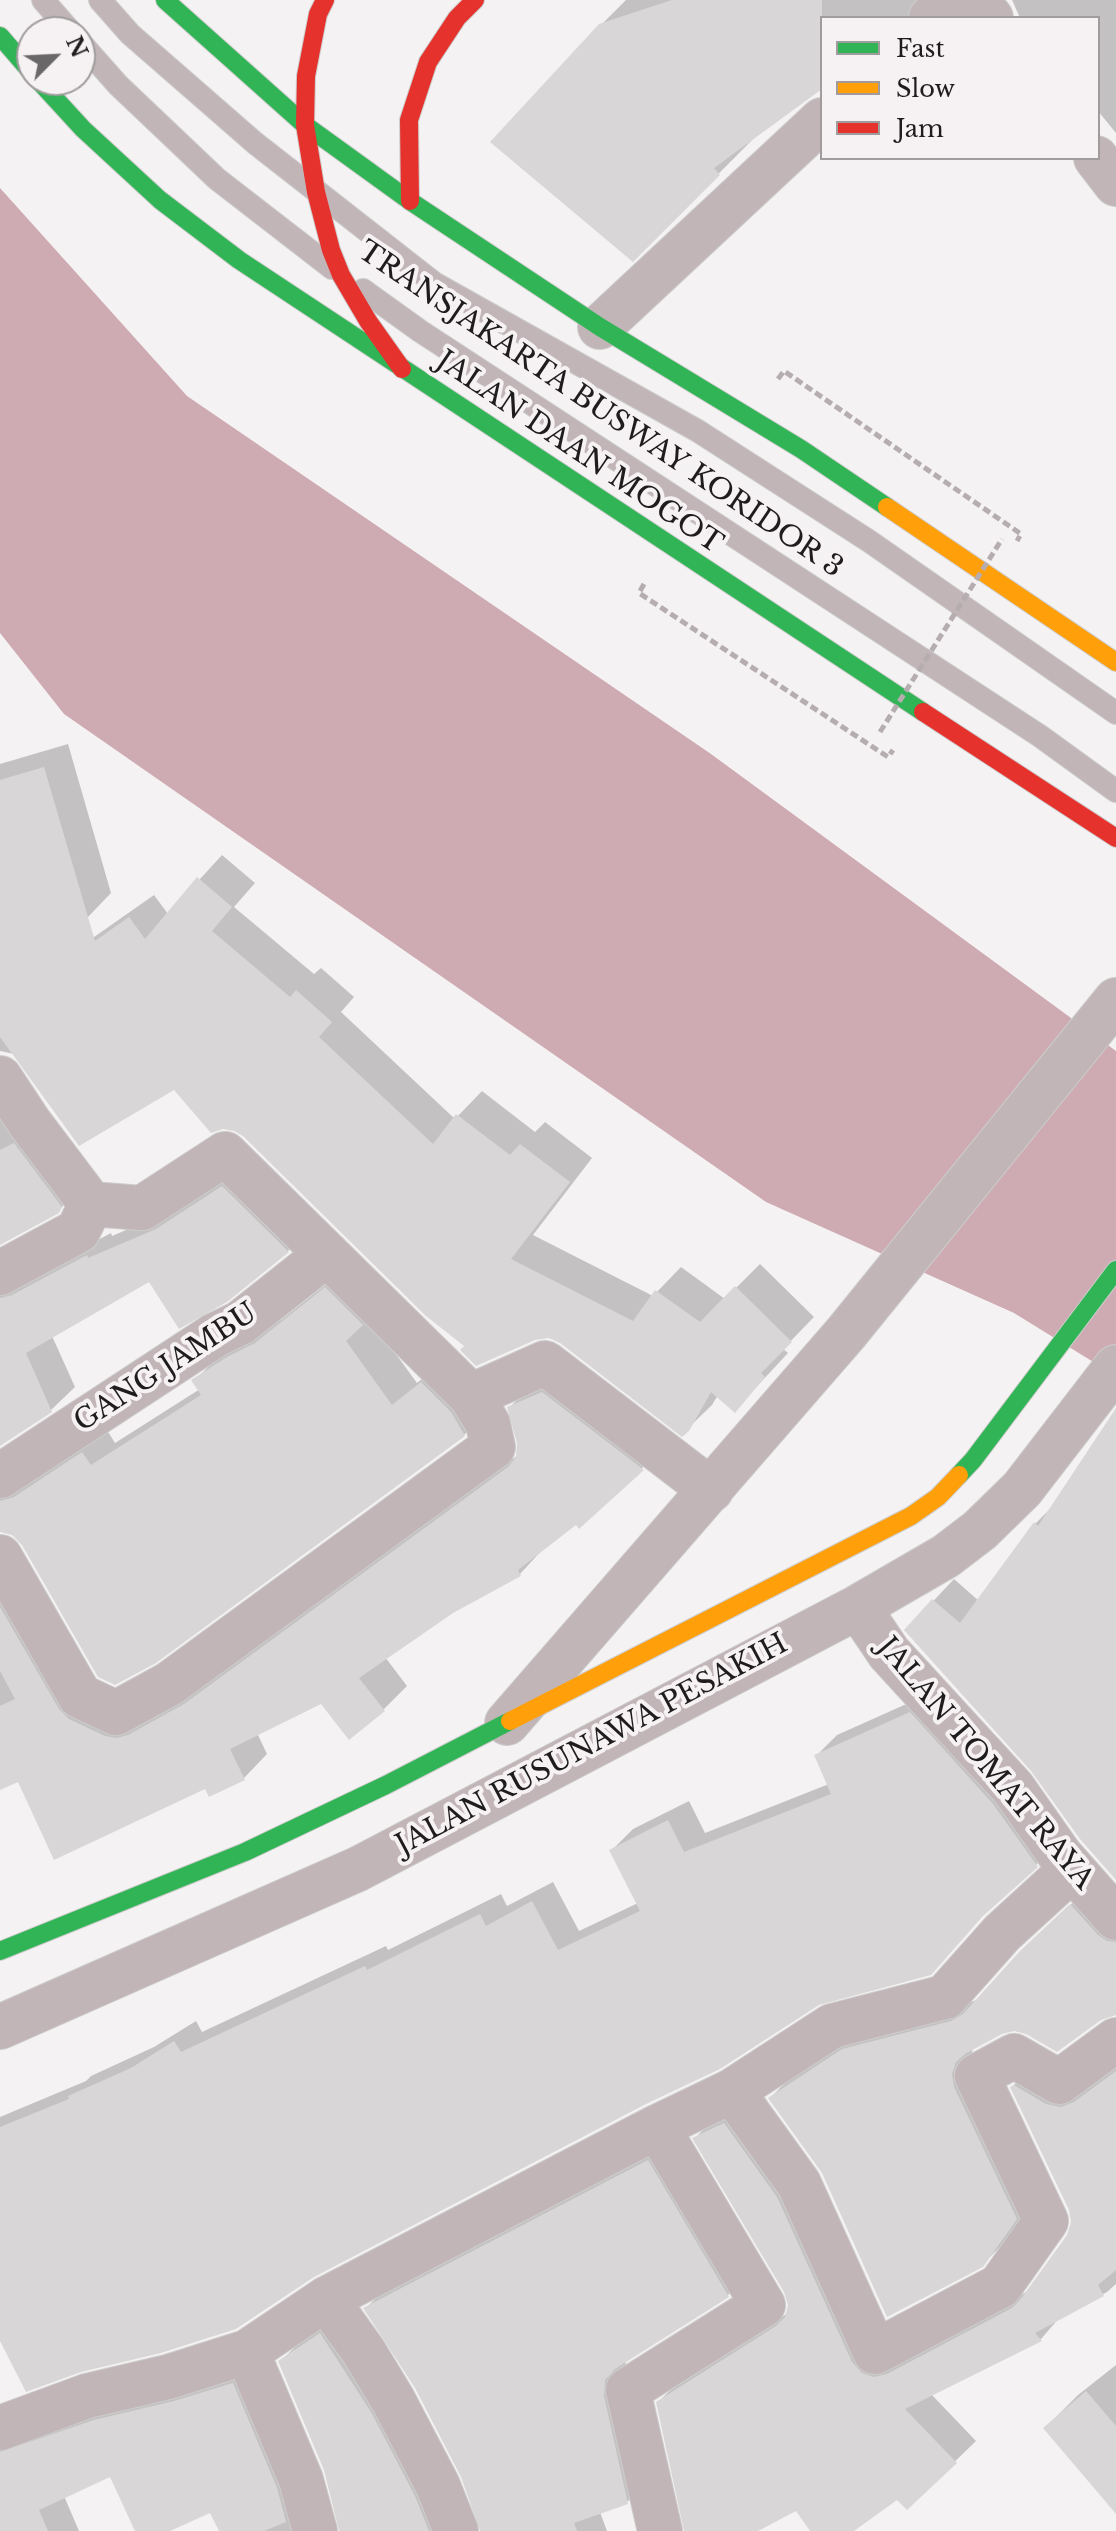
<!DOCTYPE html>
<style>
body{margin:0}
#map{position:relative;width:1116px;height:2531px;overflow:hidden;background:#f5f2f3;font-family:"Libre Baskerville",serif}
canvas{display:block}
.legend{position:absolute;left:820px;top:16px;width:280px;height:144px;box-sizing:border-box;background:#f6f1f2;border:2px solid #a09c9c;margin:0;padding:10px 14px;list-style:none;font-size:24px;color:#1e1c1c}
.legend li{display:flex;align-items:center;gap:16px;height:40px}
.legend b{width:40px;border:2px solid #a09c9c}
.north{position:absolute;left:16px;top:16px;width:80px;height:80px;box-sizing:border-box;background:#f6f1f2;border:2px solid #a09c9c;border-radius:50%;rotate:66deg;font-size:22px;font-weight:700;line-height:32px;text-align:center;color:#1e1c1c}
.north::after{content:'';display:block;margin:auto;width:28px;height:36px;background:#696767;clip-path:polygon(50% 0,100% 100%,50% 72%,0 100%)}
</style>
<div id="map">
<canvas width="1116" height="2531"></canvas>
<ul class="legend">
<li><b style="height:10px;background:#30b455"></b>Fast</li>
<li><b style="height:10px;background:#ff9f0a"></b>Slow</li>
<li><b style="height:10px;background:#e5322d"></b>Jam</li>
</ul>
<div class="north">N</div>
</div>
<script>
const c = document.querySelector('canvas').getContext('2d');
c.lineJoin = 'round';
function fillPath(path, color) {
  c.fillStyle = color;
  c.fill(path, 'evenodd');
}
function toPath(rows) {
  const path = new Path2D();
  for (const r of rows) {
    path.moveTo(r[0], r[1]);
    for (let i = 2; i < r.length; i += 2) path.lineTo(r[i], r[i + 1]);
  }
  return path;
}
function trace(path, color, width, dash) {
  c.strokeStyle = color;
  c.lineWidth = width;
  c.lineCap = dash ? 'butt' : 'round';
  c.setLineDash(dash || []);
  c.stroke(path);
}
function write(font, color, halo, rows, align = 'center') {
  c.font = font + ' "Libre Baskerville",serif';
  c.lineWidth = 8;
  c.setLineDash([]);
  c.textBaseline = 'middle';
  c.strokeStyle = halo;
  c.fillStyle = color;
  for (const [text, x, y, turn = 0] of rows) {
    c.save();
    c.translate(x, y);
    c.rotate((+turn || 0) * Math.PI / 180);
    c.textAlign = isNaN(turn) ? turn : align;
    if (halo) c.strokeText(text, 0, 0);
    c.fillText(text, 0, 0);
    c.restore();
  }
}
const water = toPath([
 [0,188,187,396,711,754,1116,1051,1116,1376,1014,1313,766,1202,64,714,0,633]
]);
const shadow = toPath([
 [626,0,931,0,913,18,822,18,822,86,757,135,633,260,598,28],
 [1012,0,1116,0,1116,133,1098,111,1098,18,1020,18],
 [68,744,111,893,88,917,0,943,0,764],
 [222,855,255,883,234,907,314,974,321,968,354,997,341,1012,455,1119,482,1091,535,1132,545,1122,592,1158,533,1235,653,1296,681,1267,725,1299,760,1264,814,1317,783,1349,788,1353,735,1410,718,1395,712,1405,682,1434,561,1341,549,1336,466,1346,244,1135,174,1088,0,1051,0,1003,154,895,168,914],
 [0,1060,82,1187,58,1211,0,1242],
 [247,1164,311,1227,288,1251,226,1300,150,1279,52,1336,75,1387,51,1410,0,1418,0,1255,38,1272,111,1233,112,1236,182,1206],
 [350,1265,369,1317,417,1383,446,1359,488,1411,464,1435,23,1543,14,1534,0,1530,0,1470,107,1430,115,1443,200,1389,194,1381,218,1357,253,1334,281,1320],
 [533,1384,666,1446,579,1526,577,1523,543,1549,520,1574,452,1611,385,1657,407,1686,383,1710,322,1701,257,1733,267,1754,244,1778,206,1786,19,1779,0,1788,0,1539,93,1695,210,1681,518,1455,520,1442,509,1408],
 [1116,1420,1116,1877,1035,1772,906,1630,954,1579,979,1601,1035,1524,1055,1504],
 [931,1693,1057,1844,1036,1865,818,2003,645,2103,0,2338,0,2117,86,2081,91,2076,154,2047,196,2021,202,2032,386,1946,388,1950,501,1894,507,1906,553,1882,579,1931,638,1903,612,1850,633,1829,689,1801,705,1833,829,1784,816,1756,837,1735],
 [1092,1885,1116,1912,1116,2013,1027,2032,1014,2029,1001,2032,974,2047,972,2051,975,2065,1037,2196,1004,2243,982,2265,823,2172,770,2098,791,2077,865,2029,974,2001,981,1997,1043,1930],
 [1033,2066,1083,2087,1097,2082,1116,2068,1116,2284,1107,2292,1060,2317,1041,2339,931,2394,976,2441,907,2508,898,2497,850,2531,812,2531,796,2509,753,2531,685,2531,658,2402,680,2381,788,2313,790,2305,786,2291,695,2138,716,2117,745,2103,873,2341,909,2354,1030,2290,1069,2236,1073,2222,1070,2210,1012,2087],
 [670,2140,750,2273,728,2295,626,2359,625,2372,649,2480,627,2502,600,2512,607,2531,482,2531,463,2476,416,2386,366,2308,388,2286],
 [342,2313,467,2531,341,2531,326,2470,280,2362,302,2340],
 [255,2362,326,2531,221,2531,211,2510,166,2531,137,2531,111,2475,64,2496,79,2531,0,2531,0,2422],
 [1116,2365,1116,2511,1045,2428,1078,2395]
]);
const building = toPath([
 [672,0,822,0,822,89,714,168,720,175,633,262,490,142,599,24],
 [44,767,95,941,129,917,145,939,197,877,232,907,212,931,290,997,296,990,332,1022,319,1037,433,1144,456,1114,510,1155,520,1144,570,1182,511,1259,633,1321,655,1290,700,1322,735,1286,792,1342,761,1373,765,1377,735,1413,711,1392,689,1431,682,1437,560,1343,549,1338,535,1340,476,1366,460,1350,464,1346,426,1316,243,1136,234,1131,223,1129,211,1133,174,1090,79,1146,0,1037,0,780],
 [14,1143,62,1207,59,1213,0,1245,0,1150],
 [222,1186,289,1252,227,1302,179,1329,149,1282,26,1353,52,1412,0,1446,0,1298,12,1295,87,1255,88,1258,156,1229],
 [325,1287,363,1325,346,1341,392,1405,421,1382,451,1412,465,1436,156,1663,115,1685,98,1677,22,1545,12,1535,0,1532,0,1501,14,1497,82,1452,91,1465,201,1395,191,1380,227,1357,255,1343],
 [542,1392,644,1470,579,1529,576,1525,518,1570,521,1576,453,1613,359,1678,385,1711,349,1740,321,1704,230,1749,245,1780,209,1797,205,1789,54,1860,18,1782,0,1790,0,1706,15,1699,0,1671,0,1607,59,1709,69,1719,105,1736,117,1738,128,1735,184,1704,508,1467,516,1457,517,1443,507,1407],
 [1116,1408,1116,1880,1080,1839,1031,1771,904,1630,932,1599,960,1623,1034,1522,1038,1526],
 [910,1712,993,1804,1038,1867,983,1916,931,1975,819,2005,720,2069,646,2104,314,2277,236,2329,161,2353,81,2372,26,2392,0,2341,0,2127,69,2099,68,2096,131,2068,174,2041,181,2052,365,1966,367,1970,480,1914,486,1926,532,1901,558,1950,640,1911,609,1850,668,1820,684,1852,831,1794,814,1755],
 [1070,1904,1098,1935,1107,1941,1116,1942,1116,2015,1101,2020,1057,2052,1026,2034,1014,2031,1002,2034,965,2054,956,2062,952,2074,954,2087,1017,2219,983,2267,887,2317,822,2173,768,2098,842,2049,951,2021,963,2014,1020,1951],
 [1116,2071,1116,2270,1098,2285,1104,2296,1035,2333,1042,2341,905,2409,957,2463,907,2510,897,2500,854,2531,810,2531,796,2511,758,2531,684,2531,656,2402,776,2326,785,2317,788,2305,784,2292,692,2138,724,2123,777,2197,852,2362,862,2373,874,2377,887,2374,1012,2308,1020,2300,1067,2235,1071,2222,1069,2210,1010,2087,1014,2085,1046,2104,1061,2107,1074,2102],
 [648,2160,729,2297,615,2369,605,2380,604,2396,628,2504,574,2523,577,2531,480,2531,461,2477,415,2388,363,2308],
 [320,2333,371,2412,415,2496,429,2531,339,2531,324,2470,278,2361],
 [233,2383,277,2488,286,2522,264,2531,219,2531,210,2513,170,2531,135,2531,110,2477,39,2510,48,2531,0,2531,0,2452,94,2420,174,2401],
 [1086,2391,1116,2426,1116,2514,1043,2428]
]);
const path = toPath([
 [778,379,784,371,1021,534,1017,541],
 [644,584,639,593,888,757,893,750]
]);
const lane = toPath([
 [43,0,71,32],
 [100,0,130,34,255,143,434,283,698,431,869,541,1116,713],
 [80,42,118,85,217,179,332,268],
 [363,290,420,331,1040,736,1116,791]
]);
const street = toPath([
 [931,18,948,3,985,11,991,18],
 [1096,158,1116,184],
 [600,327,822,120],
 [0,1078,29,1122,91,1204,142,1208,225,1154,471,1396,545,1363,711,1490],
 [0,1273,78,1231,91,1204],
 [0,1476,215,1335,240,1323,327,1254],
 [0,1557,80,1696,116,1713,169,1684,493,1447,488,1424,471,1396],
 [858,1607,889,1653,1013,1788,1060,1855,1116,1918],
 [507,1723,846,1333,1116,1000],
 [0,2027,358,1869,858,1607,946,1556,980,1530,1022,1489,1116,1367],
 [732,2091,799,2184,875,2352,1000,2286,1046,2221,977,2076,1014,2056,1059,2082,1116,2040],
 [657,2127,763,2305,628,2390,660,2531],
 [326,2299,364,2352,393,2400,438,2486,456,2531],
 [247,2352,326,2299,657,2127,732,2091,832,2026,945,1997,1002,1933,1072,1869],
 [0,2428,87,2396,168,2377,247,2352,301,2480,315,2531]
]);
const fast = toPath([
 [165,0,305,125,410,201,600,327,801,449,887,507],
 [0,36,32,73],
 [38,80,83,129,160,200,239,260,923,712],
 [959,1475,973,1460,1116,1270],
 [0,1951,245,1852,386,1785,510,1721]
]);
const slow = toPath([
 [887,507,1116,662],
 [510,1721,911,1516,938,1497,959,1475]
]);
const jam = toPath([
 [325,0,318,14,306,76,305,125,316,192,331,250,341,275,368,321,402,369],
 [410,201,409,120,428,62,457,18,475,0],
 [923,712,1116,838]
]);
const pathBridge = toPath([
 [880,732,1002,539]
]);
const streetNames = [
 ["TRANSJAKARTA BUSWAY KORIDOR 3",600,410,34],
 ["JALAN DAAN MOGOT",579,453,34],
 ["GANG JAMBU",166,1368,-33],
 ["JALAN RUSUNAWA PESAKIH",592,1745,-28],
 ["JALAN TOMAT RAYA",985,1764,50]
];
fillPath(water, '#ceabb3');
fillPath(shadow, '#0003');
fillPath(building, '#d8d6d6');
trace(lane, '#cdcccc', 24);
trace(street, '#cdcccc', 46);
trace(fast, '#cdcccc', 20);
trace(slow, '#cdcccc', 20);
trace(jam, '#cdcccc', 20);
trace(path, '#b5adaf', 5, [8, 4]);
trace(lane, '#c1b5b8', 22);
trace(street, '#c1b5b8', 44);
trace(fast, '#30b455', 18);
trace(slow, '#ff9f0a', 18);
trace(jam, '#e5322d', 18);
trace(pathBridge, '#b5adaf', 5, [8, 4]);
write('28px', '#1e1c1c', '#f6f1f2', streetNames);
</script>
